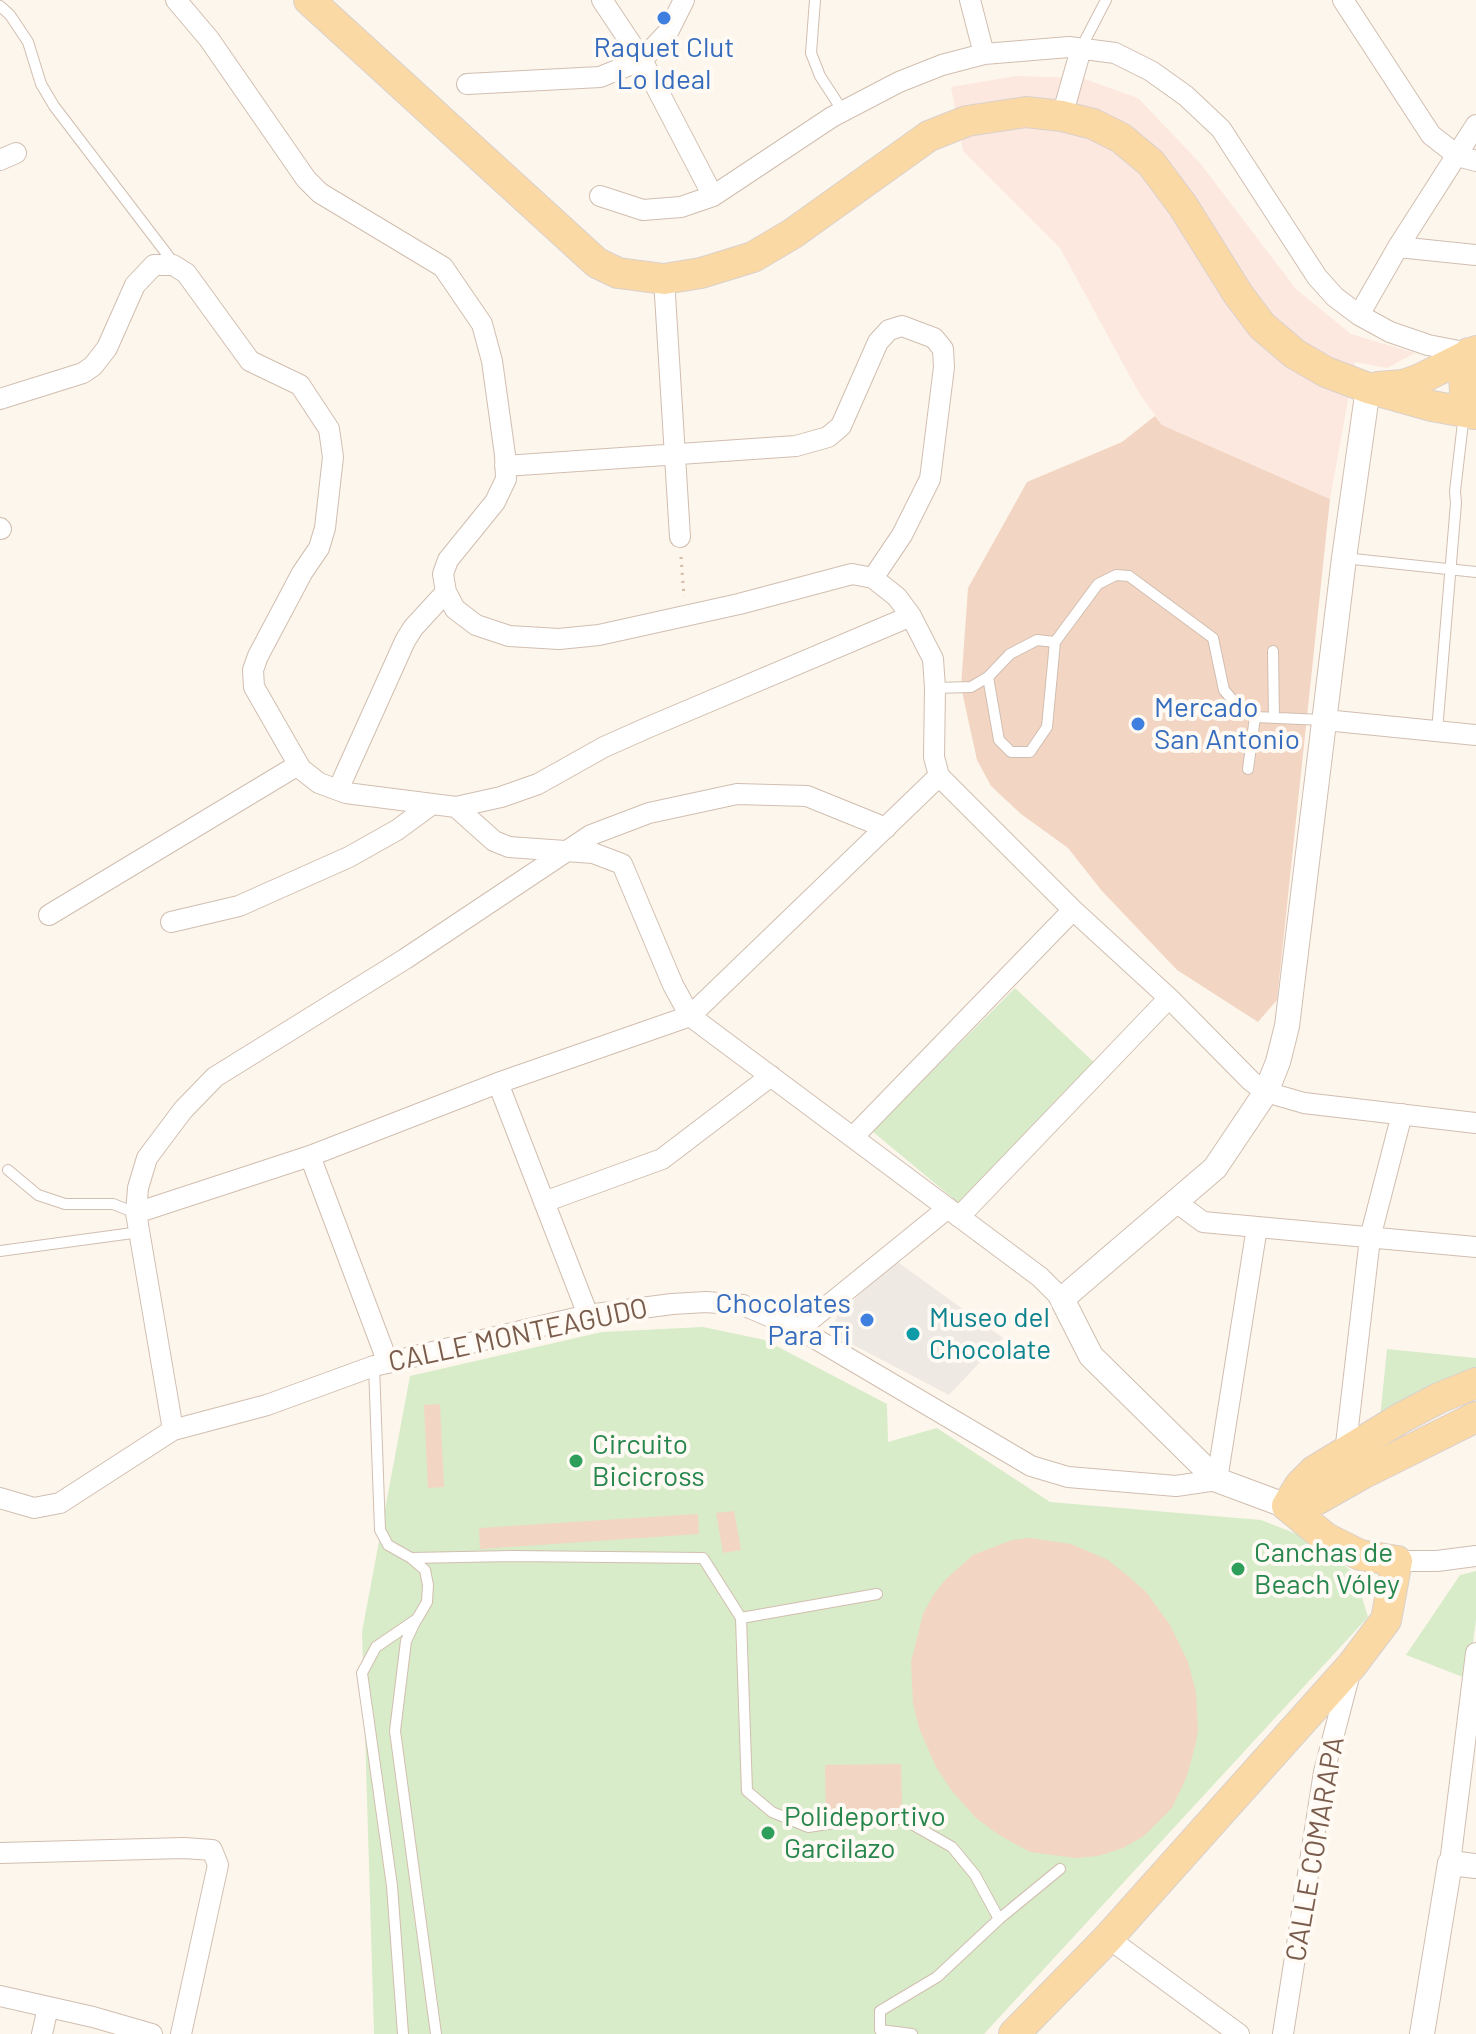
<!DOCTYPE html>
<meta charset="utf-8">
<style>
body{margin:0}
canvas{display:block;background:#fdf6ec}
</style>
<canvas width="1476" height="2034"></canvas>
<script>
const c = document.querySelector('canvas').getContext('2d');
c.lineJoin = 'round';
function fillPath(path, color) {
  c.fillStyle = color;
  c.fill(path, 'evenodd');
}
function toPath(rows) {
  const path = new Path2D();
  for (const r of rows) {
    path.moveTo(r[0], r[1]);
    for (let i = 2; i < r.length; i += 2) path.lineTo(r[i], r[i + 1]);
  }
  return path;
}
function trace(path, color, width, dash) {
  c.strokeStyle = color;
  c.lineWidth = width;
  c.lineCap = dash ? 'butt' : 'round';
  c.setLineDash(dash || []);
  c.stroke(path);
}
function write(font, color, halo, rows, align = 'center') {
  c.font = font + ' Barlow,sans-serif';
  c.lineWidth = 8;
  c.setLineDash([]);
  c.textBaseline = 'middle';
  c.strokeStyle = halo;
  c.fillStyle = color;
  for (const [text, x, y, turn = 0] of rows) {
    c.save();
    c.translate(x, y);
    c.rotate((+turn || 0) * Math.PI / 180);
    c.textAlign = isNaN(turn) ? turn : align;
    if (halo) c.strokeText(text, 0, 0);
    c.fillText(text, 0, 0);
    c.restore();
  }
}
const commercial = toPath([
 [1016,76,1082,78,1138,98,1200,163,1296,289,1351,334,1415,353,1387,368,1355,362,1330,499,1162,425,1139,393,1060,248,963,151,951,87]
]);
const industrial = toPath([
 [895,1260,1003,1338,949,1395,840,1338,834,1327,837,1316]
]);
const green = toPath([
 [1015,988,1099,1067,967,1210,872,1131],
 [703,1327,765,1340,887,1404,888,1442,937,1428,1050,1502,1261,1520,1312,1540,1355,1574,1368,1617,984,2034,374,2034,362,1632,410,1376,602,1332],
 [1387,1349,1476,1358,1476,1378,1380,1418],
 [1476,1571,1476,1620,1468,1679,1406,1655,1460,1575]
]);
const building = toPath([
 [1155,416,1162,425,1330,499,1277,1000,1258,1022,1177,970,1102,891,1068,848,1021,814,991,786,977,760,961,687,968,588,1027,482,1122,442],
 [440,1404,444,1487,428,1488,424,1405],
 [734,1511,741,1550,723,1553,716,1513],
 [698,1514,699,1534,480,1549,479,1528],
 [1030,1538,1071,1544,1108,1560,1128,1576,1146,1592,1170,1625,1188,1662,1196,1692,1198,1731,1195,1746,1187,1776,1172,1808,1144,1836,1123,1848,1098,1856,1076,1858,1030,1852,999,1835,976,1818,952,1791,936,1767,919,1728,913,1703,911,1662,923,1614,934,1594,945,1580,973,1555,1012,1540],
 [901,1764,902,1809,862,1810,863,1828,826,1829,825,1765]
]);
const path = toPath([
 [681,557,684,597]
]);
const service = toPath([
 [815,0,811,53,820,76,844,113],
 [0,6,10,15,28,42,41,84,54,106,176,266],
 [1081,48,1106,0],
 [1344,558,1476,572],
 [1273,651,1274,718],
 [988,677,999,740,1011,752,1030,752,1047,727,1055,642],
 [935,688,971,687,988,677,1010,654,1037,640,1055,642,1098,584,1116,575,1129,576,1213,638,1224,690,1236,704,1255,717,1323,720],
 [1437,731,1456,503,1455,491,1464,414],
 [1248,769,1255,717],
 [8,1170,38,1195,65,1204,113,1204,136,1213],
 [0,1251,140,1232],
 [374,1366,380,1530,388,1545,411,1558,425,1570,428,1585,427,1602,417,1619,376,1647,362,1673,392,1886,403,2034],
 [411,1558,512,1556,703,1558,741,1618,747,1791,772,1812,808,1827,861,1819,903,1819,952,1847,975,1875,999,1919],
 [741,1618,877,1594],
 [416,1620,406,1641,395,1731,436,2034],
 [912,2034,880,2030,880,2011,937,1977,999,1919,1060,1869]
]);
const minor = toPath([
 [176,0,209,39,306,179,320,193,443,267,482,324,492,361,505,455,506,479,495,502,448,560,443,574,446,592,455,609,476,625,509,636,559,639,599,635,739,604,852,574,873,578,897,597,911,616,933,659,935,688,934,757,939,776,1073,910,1169,998,1251,1081,1266,1092,1304,1103,1476,1123],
 [602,0,642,60,713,196],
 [970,0,984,54],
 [1343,0,1431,135,1458,156,1476,161],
 [467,84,600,77,642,60,668,32,684,0],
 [1062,116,1081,49],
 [0,160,16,153],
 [600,196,643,210,681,207,713,196,832,117,899,82,942,65,984,54,1069,47,1115,53,1151,71,1186,96,1221,129,1317,277,1335,297,1359,315,1390,332,1428,345,1469,353],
 [1398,247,1476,255],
 [664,279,680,537],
 [1359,315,1398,247,1476,125],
 [0,399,83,373,93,366,107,348,135,285,154,265,173,265,186,273,250,361,300,385,329,429,333,457,325,528,319,548,302,573,258,656,253,670,254,687,301,769,319,783,346,793,456,807,501,797,538,784,604,747,649,727,911,616],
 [505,466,796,446,828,437,841,426,878,342,889,330,902,326,934,338,943,349,944,367,930,479,902,535,873,578],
 [0,528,1,529],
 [1325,720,1476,735],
 [338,790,405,641,413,628,446,592],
 [456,807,494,841,509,847,593,853,622,864,673,985,690,1016,1040,1277,1062,1299],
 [49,915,298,765],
 [171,922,239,906,349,857,397,830,431,805],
 [498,1083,588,1315],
 [853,1137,1073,910],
 [310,1156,388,1363],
 [544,1202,662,1159,771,1076],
 [1176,1202,1203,1222,1476,1247],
 [136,1213,138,1188,147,1158,183,1110,215,1077,405,959,591,835,649,813,737,794,807,796,886,828],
 [959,1217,1169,998],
 [799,1329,948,1208],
 [173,1430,136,1213,310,1156,498,1083,690,1016,939,776],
 [1349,1459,1345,1453,1370,1238,1402,1114],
 [0,1498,34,1508,60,1503,173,1430,267,1405,374,1366,588,1315,672,1304,706,1302,743,1305,799,1329,1031,1466,1068,1477,1176,1486,1217,1480,1257,1227],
 [1397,1561,1437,1561,1476,1556],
 [0,1853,184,1848,212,1850,218,1865,181,2034],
 [1450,1863,1476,1653],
 [1108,1938,1239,2034],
 [0,1996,93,2017,152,2034],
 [42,2034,48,2007],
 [1283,2034,1324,1772,1351,1669]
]);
const tertiary = toPath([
 [1287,1506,1217,1480,1091,1356,1062,1299,1215,1168,1266,1092,1278,1062,1287,1026,1344,558,1368,388],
 [1422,2034,1450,1863,1476,1866]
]);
const primary = toPath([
 [309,0,597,263,618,273,664,279,701,273,753,257,792,234,929,136,967,121,1026,112,1062,116,1093,124,1121,138,1151,163,1183,206,1238,294,1262,326,1295,354,1326,372,1368,388,1432,406,1476,414],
 [1469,353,1464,374,1465,392,1474,414],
 [1378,387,1403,385,1420,379,1476,351],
 [1287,1506,1300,1485,1314,1471,1401,1418,1439,1398,1476,1383],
 [1287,1506,1318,1499,1362,1474,1476,1417],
 [1014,2034,1108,1938,1352,1665,1386,1620,1397,1561,1360,1555,1326,1538,1287,1506]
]);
const markers = [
 [664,18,8,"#3f7fe0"],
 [1138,724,8,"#3f7fe0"],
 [867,1320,8,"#3f7fe0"],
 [913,1334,8,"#0f9aa8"],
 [576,1461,8,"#2e9e5b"],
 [1238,1569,8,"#2e9e5b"],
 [768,1833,8,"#2e9e5b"]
];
const shopNames = [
 ["Raquet Clut",664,48],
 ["Lo Ideal",664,80],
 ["Mercado",1154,708,"left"],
 ["San Antonio",1154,740,"left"],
 ["Chocolates",851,1304,"right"],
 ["Para Ti",851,1336,"right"]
];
const cultureNames = [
 ["Museo del",929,1318],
 ["Chocolate",929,1350]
];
const streetNames = [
 ["CALLE MONTEAGUDO",518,1335,-12],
 ["CALLE COMARAPA",1315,1849,-80]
];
const leisureNames = [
 ["Circuito",592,1445],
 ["Bicicross",592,1477],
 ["Canchas de",1254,1553],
 ["Beach Vóley",1254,1585],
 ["Polideportivo",784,1817],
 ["Garcilazo",784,1849]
];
fillPath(commercial, '#fde8e0');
fillPath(industrial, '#efe9e4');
fillPath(green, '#d8ecc9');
fillPath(building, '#f3d5c3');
trace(service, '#d1beb0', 12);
trace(minor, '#d1beb0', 22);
trace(tertiary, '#d1beb0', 26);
trace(primary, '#dad1cd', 32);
trace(path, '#d9b8a5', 3, [2, 6]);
trace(service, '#fff', 10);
trace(minor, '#fff', 20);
trace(tertiary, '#fff', 24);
trace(primary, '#fbd9a5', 30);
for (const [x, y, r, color] of markers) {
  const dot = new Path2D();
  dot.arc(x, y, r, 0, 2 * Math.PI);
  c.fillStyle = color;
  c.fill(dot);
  trace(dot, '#fffaf3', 3);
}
write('28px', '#366cbe', '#fffaf3', shopNames);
write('28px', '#0d838f', '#fffaf3', cultureNames, 'left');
write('28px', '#7a5c4d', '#fffaf3', streetNames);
write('28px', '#27864d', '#fffaf3', leisureNames, 'left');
</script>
